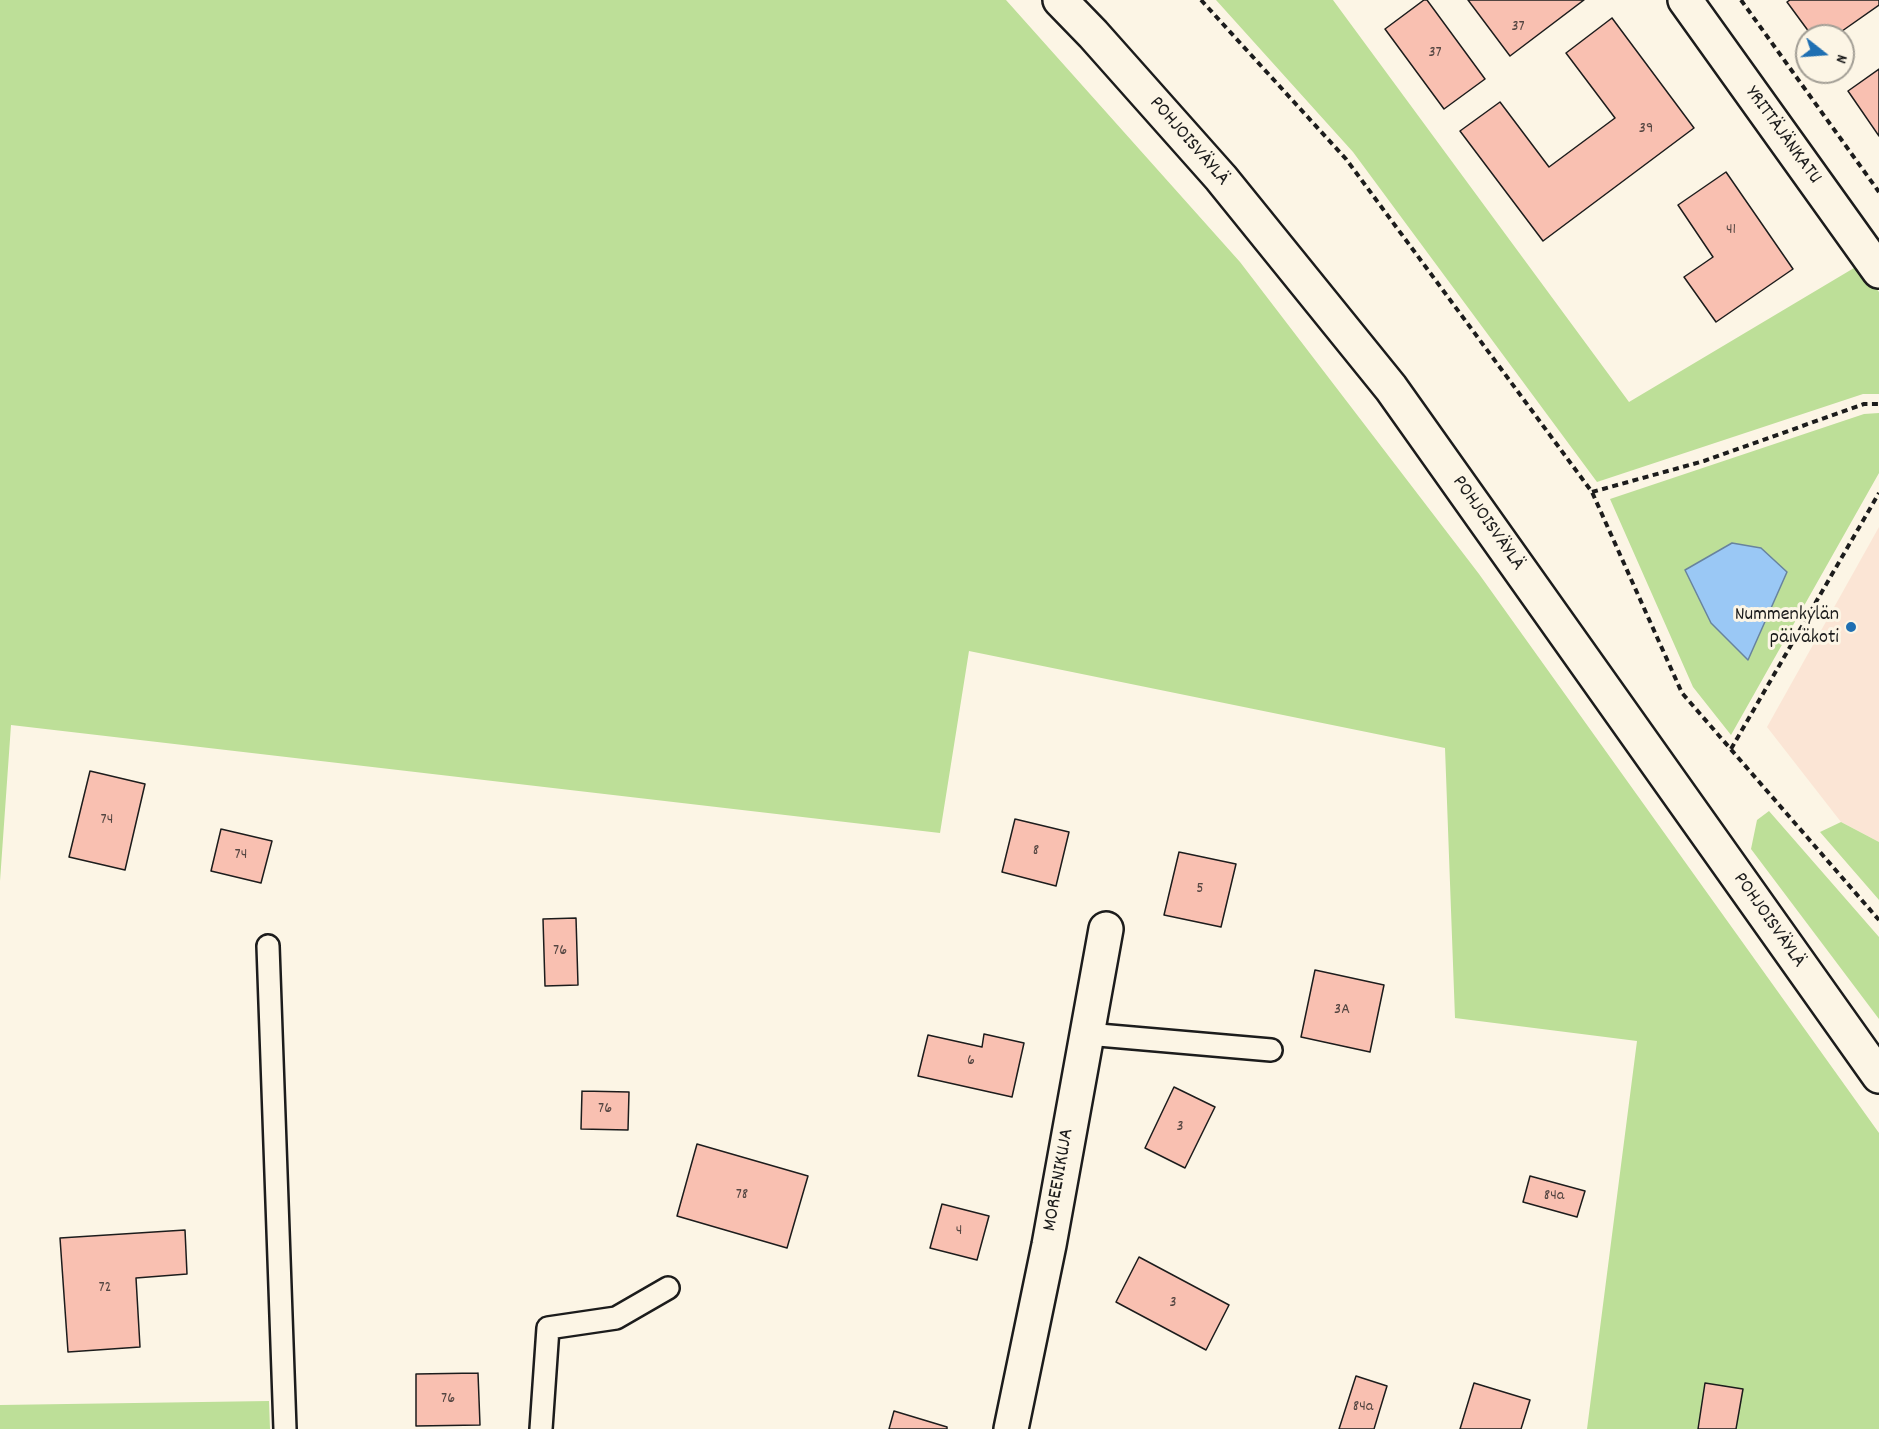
<!DOCTYPE html>
<meta charset="utf-8">
<style>
body{margin:0}
#map{position:relative;width:1879px;height:1429px;overflow:hidden;background:#fcf5e5;font-family:Dekko,sans-serif}
canvas{display:block}
.north{position:absolute;left:1795px;top:24px;width:60px;height:60px;box-sizing:border-box;background:#fcf5e5;border:2px solid #a29e95;border-radius:50%;rotate:107deg;font-size:16px;font-weight:700;line-height:24px;text-align:center;color:#1c1c1c}
.north::after{content:'';display:block;margin:auto;width:21px;height:27px;background:#1f6fb2;clip-path:polygon(50% 0,100% 100%,50% 72%,0 100%)}
</style>
<div id="map">
<canvas width="1879" height="1429"></canvas>
<div class="north">N</div>
</div>
<script>
const c = document.querySelector('canvas').getContext('2d');
c.lineJoin = 'round';
function fillPath(path, color) {
  c.fillStyle = color;
  c.fill(path, 'evenodd');
}
function toPath(rows) {
  const path = new Path2D();
  for (const r of rows) {
    path.moveTo(r[0], r[1]);
    for (let i = 2; i < r.length; i += 2) path.lineTo(r[i], r[i + 1]);
  }
  return path;
}
function trace(path, color, width, dash) {
  c.strokeStyle = color;
  c.lineWidth = width;
  c.lineCap = dash ? 'butt' : 'round';
  c.setLineDash(dash || []);
  c.stroke(path);
}
function write(font, color, halo, rows, align = 'center') {
  c.font = font + ' Dekko,sans-serif';
  c.lineWidth = 6;
  c.setLineDash([]);
  c.textBaseline = 'middle';
  c.strokeStyle = halo;
  c.fillStyle = color;
  for (const [text, x, y, turn = 0] of rows) {
    c.save();
    c.translate(x, y);
    c.rotate((+turn || 0) * Math.PI / 180);
    c.textAlign = isNaN(turn) ? turn : align;
    if (halo) c.strokeText(text, 0, 0);
    c.fillText(text, 0, 0);
    c.restore();
  }
}
const built = toPath([
 [1879,527,1879,842,1841,822,1767,727]
]);
const green = toPath([
 [0,0,1006,0,1240,262,1479,574,1879,1133,1879,1429,1587,1429,1637,1041,1455,1018,1445,748,969,651,940,833,11,725,0,881],
 [1216,0,1333,0,1629,402,1859,265,1879,292,1879,394,1863,394,1597,482,1353,152],
 [1879,413,1879,473,1731,735,1693,687,1610,499,1864,414],
 [1769,811,1879,937,1879,1019,1751,849,1757,820],
 [1841,822,1879,842,1879,900,1820,832],
 [269,1401,270,1429,0,1429,0,1405]
]);
const water = toPath([
 [1732,543,1761,548,1787,572,1748,660,1711,623,1685,570,1732,543]
]);
const building = toPath([
 [1424,0,1427,0,1485,79,1444,109,1385,29,1424,0],
 [1468,0,1584,0,1510,56,1468,0],
 [1790,0,1879,0,1879,5,1835,36,1812,36,1787,2,1790,0],
 [1612,18,1694,128,1543,241,1460,131,1500,102,1549,167,1615,118,1566,53,1612,18],
 [1879,69,1879,136,1848,91,1879,69],
 [1726,172,1793,269,1716,322,1684,277,1713,257,1678,205,1726,172],
 [90,771,145,784,125,870,69,857,90,771],
 [1015,819,1069,832,1056,886,1002,872,1015,819],
 [221,829,272,841,261,883,211,871,221,829],
 [1179,852,1236,864,1221,927,1164,915,1179,852],
 [576,918,578,985,545,986,543,919,576,918],
 [1315,970,1384,985,1370,1052,1301,1037,1315,970],
 [984,1034,1024,1043,1012,1097,918,1076,928,1035,982,1047,984,1034],
 [1174,1087,1215,1107,1185,1168,1145,1148,1174,1087],
 [582,1091,629,1092,628,1130,581,1129,582,1091],
 [697,1144,808,1176,787,1248,677,1216,697,1144],
 [1530,1176,1585,1191,1577,1217,1523,1202,1530,1176],
 [942,1204,989,1216,977,1260,930,1248,942,1204],
 [185,1230,187,1274,136,1278,140,1347,68,1352,60,1238,185,1230],
 [1139,1257,1229,1305,1206,1350,1116,1302,1139,1257],
 [478,1373,480,1425,416,1426,416,1374,478,1373],
 [1356,1376,1387,1386,1374,1429,1339,1429,1356,1376],
 [1474,1383,1530,1400,1521,1429,1460,1429,1474,1383],
 [1705,1383,1743,1389,1736,1429,1698,1429,1705,1383],
 [894,1411,947,1427,947,1429,889,1429,894,1411]
]);
const path = toPath([
 [1201,0,1346,159,1592,492,1682,693,1879,920],
 [1741,0,1879,192],
 [1592,492,1704,461,1864,404,1879,404],
 [1731,749,1879,493]
]);
const service = toPath([
 [268,946,285,1429],
 [1087,1034,1271,1050],
 [541,1429,548,1328,616,1318,668,1288]
]);
const minor = toPath([
 [1685,0,1879,271],
 [1011,1429,1049,1245,1106,929]
]);
const tertiary = toPath([
 [1060,0,1093,34,1221,178,1391,388,1879,1076]
]);
const markers = [
 [1851,627,6,"#1f6fb2"]
];
const numberNames = [
 ["37",1518,28],
 ["37",1435,54],
 ["39",1646,130],
 ["41",1731,231],
 ["74",107,821],
 ["8",1036,852],
 ["74",241,856],
 ["5",1200,890],
 ["76",560,952],
 ["3A",1342,1011],
 ["6",971,1062],
 ["76",605,1110],
 ["3",1180,1128],
 ["78",742,1196],
 ["84a",1554,1197],
 ["4",959,1232],
 ["72",105,1289],
 ["3",1173,1304],
 ["76",448,1400],
 ["84a",1363,1408]
];
const streetNames = [
 ["YRITTÄJÄNKATU",1782,136,54],
 ["POHJOISVÄYLÄ",1188,142,49],
 ["POHJOISVÄYLÄ",1487,524,55],
 ["POHJOISVÄYLÄ",1768,921,55],
 ["MOREENIKUJA",1060,1180,-80]
];
const poiNames = [
 ["Nummenkylän",1839,616],
 ["päiväkoti",1839,639]
];
fillPath(built, '#fbe5d5');
fillPath(green, '#bddf98');
fillPath(water, '#9ac8f5');
trace(water, '#68839e', 1.5);
fillPath(building, '#f9c0b1');
trace(building, '#1c1c1c', 1.5);
trace(service, '#1c1c1c', 26);
trace(minor, '#1c1c1c', 38);
trace(tertiary, '#1c1c1c', 38);
trace(path, '#1c1c1c', 4, [6, 4.5]);
trace(service, '#fcf5e5', 21);
trace(minor, '#fcf5e5', 33);
trace(tertiary, '#fcf5e5', 33);
for (const [x, y, r, color] of markers) {
  const dot = new Path2D();
  dot.arc(x, y, r, 0, 2 * Math.PI);
  c.fillStyle = color;
  c.fill(dot);
  trace(dot, '#fcf5e5', 2);
}
write('16px', '#534541', null, numberNames);
write('20px', '#1c1c1c', '#fcf5e5', streetNames);
write('20px', '#1c1c1c', '#fcf5e5', poiNames, 'right');
</script>
